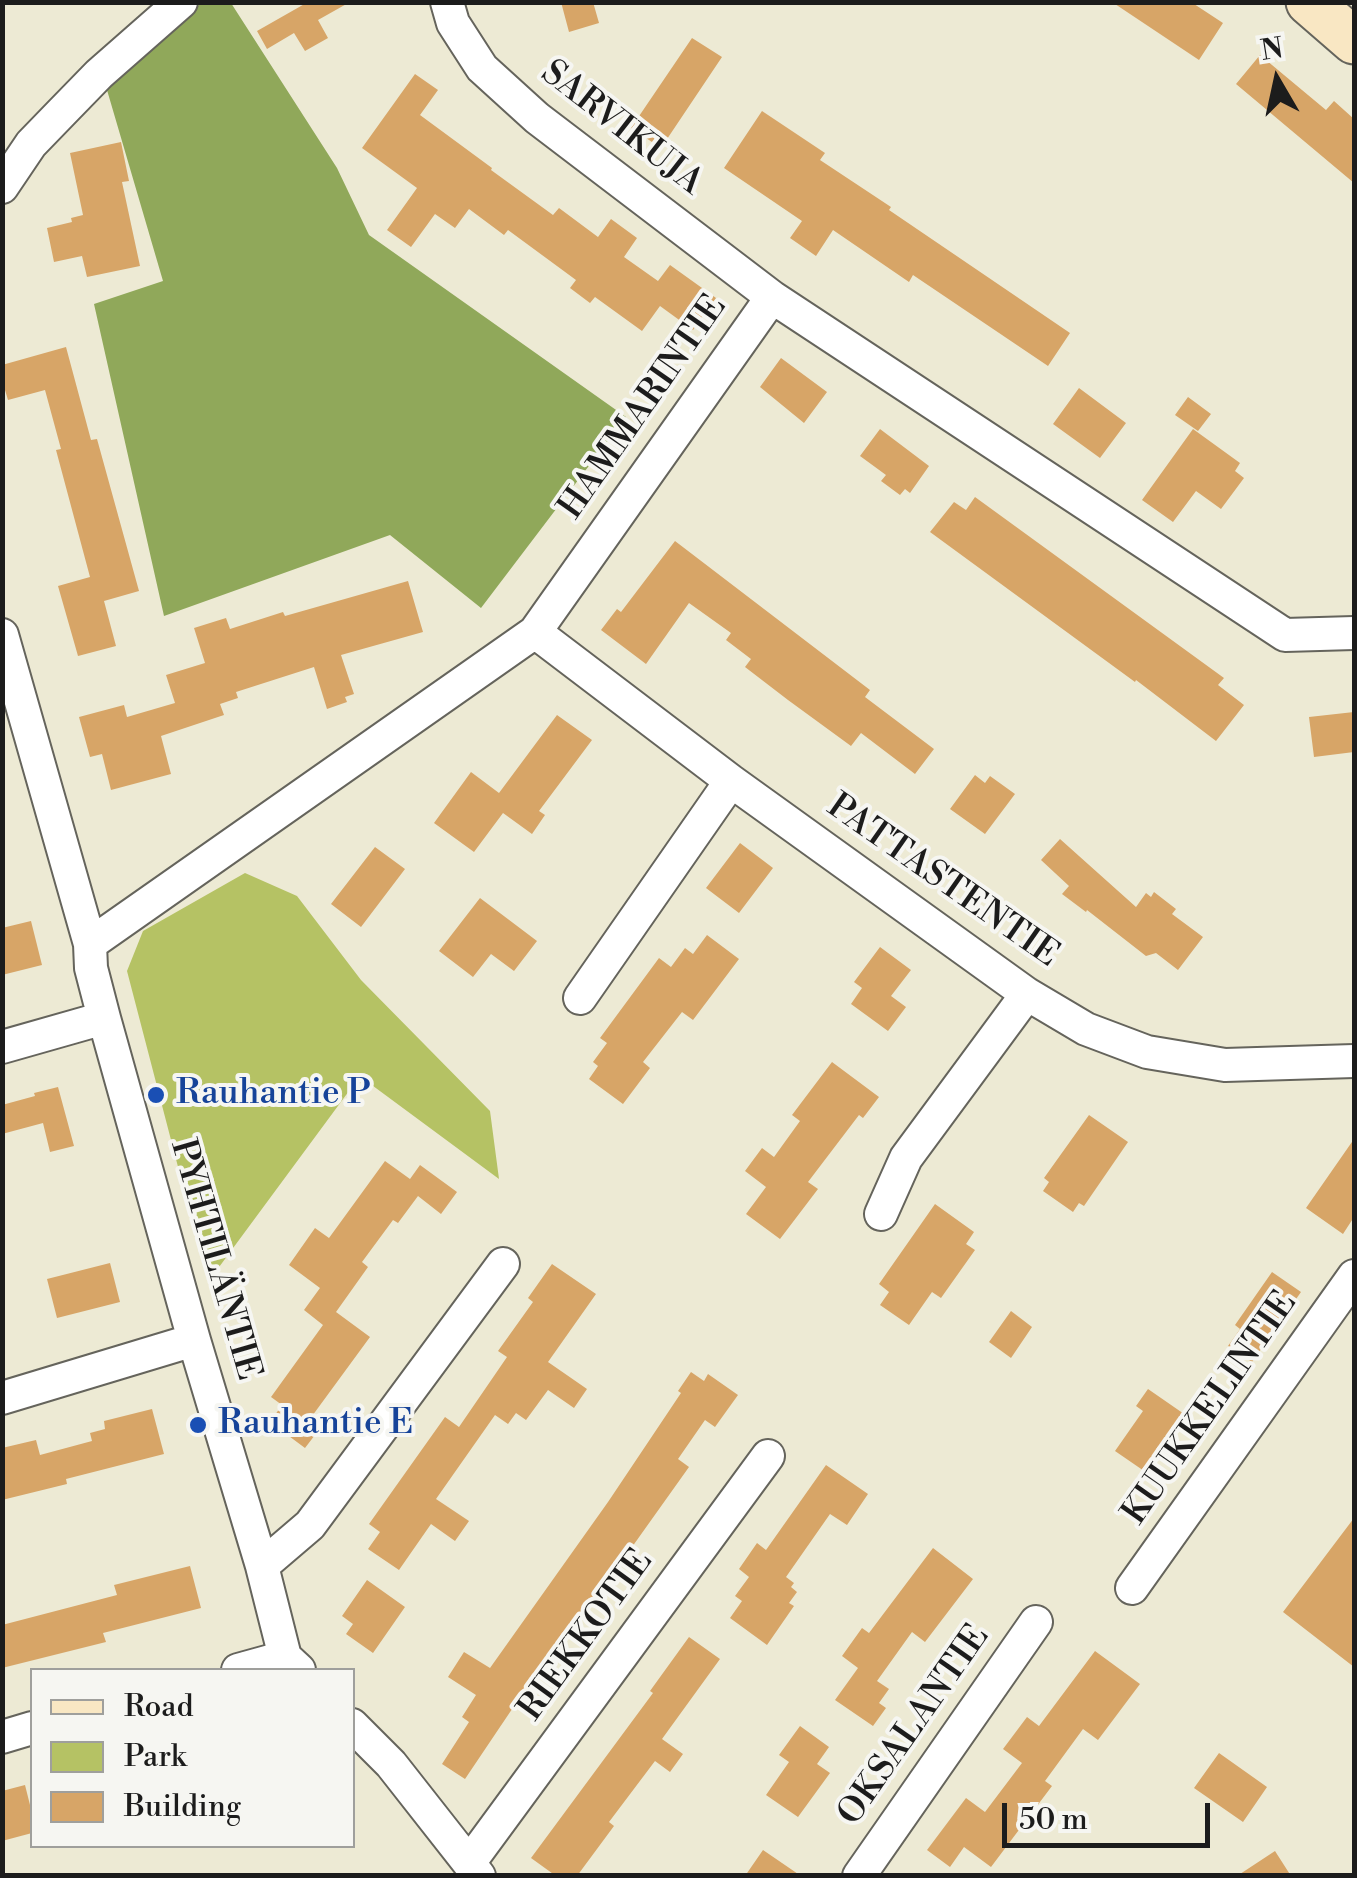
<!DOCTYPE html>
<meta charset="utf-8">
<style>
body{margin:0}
#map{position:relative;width:1357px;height:1878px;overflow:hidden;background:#edead4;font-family:"Libre Bodoni",serif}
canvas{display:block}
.frame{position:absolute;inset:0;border:5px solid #1c1c1c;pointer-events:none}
.legend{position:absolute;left:30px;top:1668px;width:325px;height:180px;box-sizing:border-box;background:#f6f6f2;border:2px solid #9f9f9c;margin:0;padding:12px 18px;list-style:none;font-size:30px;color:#1c1c1c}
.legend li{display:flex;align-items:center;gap:20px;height:50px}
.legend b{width:50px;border:2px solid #9f9f9c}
.north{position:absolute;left:1227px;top:30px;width:100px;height:100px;-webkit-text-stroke:8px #f6f6f2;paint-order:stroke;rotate:351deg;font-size:28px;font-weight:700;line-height:40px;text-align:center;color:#1c1c1c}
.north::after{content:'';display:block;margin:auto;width:35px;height:45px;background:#1c1c1c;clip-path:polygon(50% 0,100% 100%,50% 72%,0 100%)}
.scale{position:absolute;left:1002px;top:1803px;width:208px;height:45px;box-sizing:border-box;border:5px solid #1c1c1c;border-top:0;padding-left:12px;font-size:30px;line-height:35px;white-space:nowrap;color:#1c1c1c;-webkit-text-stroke:8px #f6f6f2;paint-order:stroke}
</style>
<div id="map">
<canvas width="1357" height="1878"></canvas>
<div class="frame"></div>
<ul class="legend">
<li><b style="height:12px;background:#f9e7c3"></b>Road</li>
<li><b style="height:28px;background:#b5c264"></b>Park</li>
<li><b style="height:28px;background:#d7a567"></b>Building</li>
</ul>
<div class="north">N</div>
<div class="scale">50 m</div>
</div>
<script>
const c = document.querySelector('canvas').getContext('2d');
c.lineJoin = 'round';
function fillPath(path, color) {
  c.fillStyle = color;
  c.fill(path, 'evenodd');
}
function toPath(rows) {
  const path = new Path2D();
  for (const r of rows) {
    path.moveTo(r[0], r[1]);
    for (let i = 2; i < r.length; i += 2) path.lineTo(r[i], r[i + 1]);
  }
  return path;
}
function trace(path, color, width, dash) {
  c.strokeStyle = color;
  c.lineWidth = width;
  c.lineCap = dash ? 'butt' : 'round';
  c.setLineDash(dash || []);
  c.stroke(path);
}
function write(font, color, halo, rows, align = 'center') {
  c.font = font + ' "Libre Bodoni",serif';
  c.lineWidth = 8;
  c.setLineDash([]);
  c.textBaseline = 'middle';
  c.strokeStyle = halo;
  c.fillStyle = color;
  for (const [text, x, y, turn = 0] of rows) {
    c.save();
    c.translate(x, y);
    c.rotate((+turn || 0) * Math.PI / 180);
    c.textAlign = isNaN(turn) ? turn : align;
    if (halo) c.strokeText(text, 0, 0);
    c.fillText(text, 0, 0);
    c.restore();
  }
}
const green = toPath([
 [245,873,297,896,361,980,490,1111,499,1179,365,1080,349,1091,208,1282,127,971,143,931]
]);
const forest = toPath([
 [201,3,231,3,337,168,369,235,626,417,481,608,390,535,164,616,94,304,163,281,107,90]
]);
const building = toPath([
 [308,2,350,2,318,20,328,38,305,51,294,33,267,49,257,31],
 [561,2,593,2,599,23,569,32],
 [1112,2,1191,2,1223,23,1199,60],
 [692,38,722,57,661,148,631,128],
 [1260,55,1326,110,1334,101,1354,119,1354,183,1236,84],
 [415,74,438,90,420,115,492,168,491,170,553,215,559,208,598,237,611,219,637,238,624,257,658,281,670,265,716,298,693,330,660,306,642,331,595,297,590,303,570,288,576,280,508,230,504,235,469,209,455,228,435,214,411,247,387,230,417,188,362,148],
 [762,111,825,153,820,160,891,207,889,210,1070,333,1048,366,913,275,909,282,833,230,816,256,790,238,802,221,724,168],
 [121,142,129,181,122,182,140,266,87,277,82,256,54,262,47,228,72,222,71,218,83,215,70,153],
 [66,347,91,440,97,439,139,591,104,601,116,646,78,656,58,586,90,577,56,450,61,449,45,390,8,400,2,380,2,365],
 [781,358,827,392,804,423,760,387],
 [1079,388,1126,423,1100,458,1053,424],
 [1188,397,1211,414,1198,431,1175,415],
 [880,429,929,466,910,493,905,489,900,495,881,481,886,475,860,456],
 [1193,429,1240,463,1235,471,1244,478,1221,509,1196,491,1173,522,1142,500],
 [975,497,1224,678,1218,685,1244,705,1216,741,1136,680,1135,682,930,532,954,502,966,510],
 [675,541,870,690,865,697,934,749,915,774,861,733,851,746,788,700,745,667,751,659,726,640,731,633,689,603,646,664,601,630,617,609,621,612],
 [408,581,423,632,341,655,354,694,345,697,347,702,327,709,314,667,236,692,238,698,220,704,224,715,161,736,171,774,111,790,102,754,90,757,79,717,124,705,127,717,175,703,166,675,205,663,194,628,226,618,230,629,283,612,285,616],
 [1354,712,1354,752,1314,757,1309,717],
 [557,715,592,740,539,811,545,815,532,834,503,813,474,852,434,823,471,772,499,793],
 [975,775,985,783,990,776,1015,794,985,834,950,809],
 [1060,839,1136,907,1146,893,1151,897,1154,892,1176,909,1172,914,1203,937,1178,970,1156,953,1146,956,1087,910,1086,912,1062,894,1069,886,1041,860],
 [740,843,773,868,739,913,706,888],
 [375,847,405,869,361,927,331,904],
 [480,898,537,941,514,971,491,954,473,977,439,951],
 [31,921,42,965,2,975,2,928],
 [707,935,739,959,693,1020,682,1012,643,1062,650,1068,623,1104,589,1079,598,1066,593,1062,607,1043,600,1038,659,958,671,967,685,948,693,954],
 [880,947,911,970,891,996,906,1007,888,1031,851,1004,862,988,854,982],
 [832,1062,879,1097,863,1118,859,1115,808,1182,818,1189,780,1239,746,1214,766,1187,745,1171,762,1148,774,1157,800,1121,792,1115],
 [58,1087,74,1146,50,1152,43,1123,2,1134,2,1105,35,1096,34,1093],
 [1089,1115,1128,1142,1084,1206,1079,1203,1073,1212,1043,1191,1049,1182,1044,1178],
 [1354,1139,1354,1217,1343,1234,1306,1208],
 [385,1161,410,1179,420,1165,457,1192,441,1214,418,1196,398,1223,393,1220,362,1262,368,1267,336,1312,370,1337,307,1423,318,1431,305,1448,270,1422,282,1405,271,1397,323,1325,304,1310,320,1288,289,1265,315,1228,329,1238],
 [935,1204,974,1232,966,1244,975,1250,941,1298,932,1292,909,1325,880,1305,889,1292,879,1284],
 [110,1263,120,1302,57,1318,47,1279],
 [552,1264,596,1294,548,1362,587,1389,574,1408,548,1390,526,1420,516,1413,508,1424,495,1415,436,1499,469,1521,455,1541,431,1524,399,1570,368,1549,380,1532,369,1524,445,1417,459,1427,507,1357,498,1351,533,1302,528,1298],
 [1272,1272,1301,1292,1252,1362,1228,1346,1240,1329,1235,1325],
 [1011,1311,1032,1327,1011,1358,989,1342],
 [691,1372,704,1381,708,1374,738,1395,715,1427,705,1420,678,1459,689,1467,543,1672,539,1669,465,1779,442,1764,469,1722,462,1717,476,1695,448,1677,464,1652,490,1668,608,1502,681,1393,678,1391],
 [1148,1389,1187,1416,1147,1473,1115,1451,1143,1411,1136,1406],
 [152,1409,164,1454,66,1479,67,1484,2,1500,2,1448,36,1440,40,1455,92,1441,90,1433,105,1429,104,1421],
 [826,1465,868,1494,847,1525,830,1514,786,1577,794,1583,791,1587,797,1592,789,1603,794,1606,767,1645,730,1618,742,1601,735,1596,749,1577,739,1569,757,1543,766,1550],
 [1354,1518,1354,1667,1283,1612],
 [933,1548,973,1579,925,1642,912,1632,877,1681,889,1689,879,1703,886,1708,873,1726,835,1700,858,1668,842,1656,862,1628,869,1633],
 [190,1566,201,1608,103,1633,106,1642,2,1668,2,1625,117,1595,114,1585],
 [367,1580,405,1607,373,1653,346,1634,353,1624,342,1616],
 [689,1637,720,1659,662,1739,683,1754,670,1772,655,1761,609,1822,614,1826,577,1876,556,1876,531,1858,653,1693,650,1691],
 [1095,1651,1140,1684,1098,1740,1083,1729,1045,1781,1052,1786,991,1867,964,1847,950,1867,927,1850,966,1798,985,1812,1022,1763,1003,1749,1027,1717,1039,1726],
 [800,1726,829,1747,817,1764,830,1773,798,1817,766,1795,789,1762,779,1755],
 [1219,1753,1267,1787,1243,1822,1194,1788],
 [25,1785,32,1813,32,1833,2,1841,2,1791],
 [763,1850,801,1876,745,1876],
 [1275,1851,1291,1876,1237,1876]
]);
const street = toPath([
 [447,2,453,23,482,68,537,118,772,297],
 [2,187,31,144,62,112,99,74,181,2],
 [535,632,731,781,1027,994,1086,1029,1147,1052,1225,1065,1354,1061],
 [2,635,90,944,91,968,104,1018,194,1340,262,1566,285,1657,299,1670],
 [90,944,535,632,772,297,1285,635,1354,633],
 [580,998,731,781],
 [2,1047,104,1018],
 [881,1214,906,1158,1027,994],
 [2,1398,194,1340],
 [262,1566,310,1525,503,1264],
 [1132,1588,1354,1276],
 [238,1670,285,1657],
 [352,1725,391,1764,479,1876],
 [2,1737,32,1728],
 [469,1863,768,1456],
 [859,1876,1036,1622]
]);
const secondary = toPath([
 [1309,2,1354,41]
]);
const markers = [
 [156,1095,10,"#1a4fb4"],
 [198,1425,10,"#1a4fb4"]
];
const streetNames = [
 ["SARVIKUJA",621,129,38],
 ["HAMMARINTIE",644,408,-55],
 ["PATTASTENTIE",942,882,35],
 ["PYHTILÄNTIE",214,1260,74],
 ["KUUKKELINTIE",1211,1409,-55],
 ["RIEKKOTIE",587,1636,-54],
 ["OKSALANTIE",915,1726,-55]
];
const transitNames = [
 ["Rauhantie P",176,1095],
 ["Rauhantie E",218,1425]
];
fillPath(green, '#b5c264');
fillPath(forest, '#90a85a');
fillPath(building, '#d7a567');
trace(street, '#65645c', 36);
trace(secondary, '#65645c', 49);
trace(street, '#fff', 32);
trace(secondary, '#f9e7c3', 45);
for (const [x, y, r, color] of markers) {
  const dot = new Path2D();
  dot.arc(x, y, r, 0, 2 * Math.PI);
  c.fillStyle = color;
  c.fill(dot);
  trace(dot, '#f6f6f2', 4);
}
write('35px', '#1c1c1c', '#f6f6f2', streetNames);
write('35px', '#164399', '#f6f6f2', transitNames, 'left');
</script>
